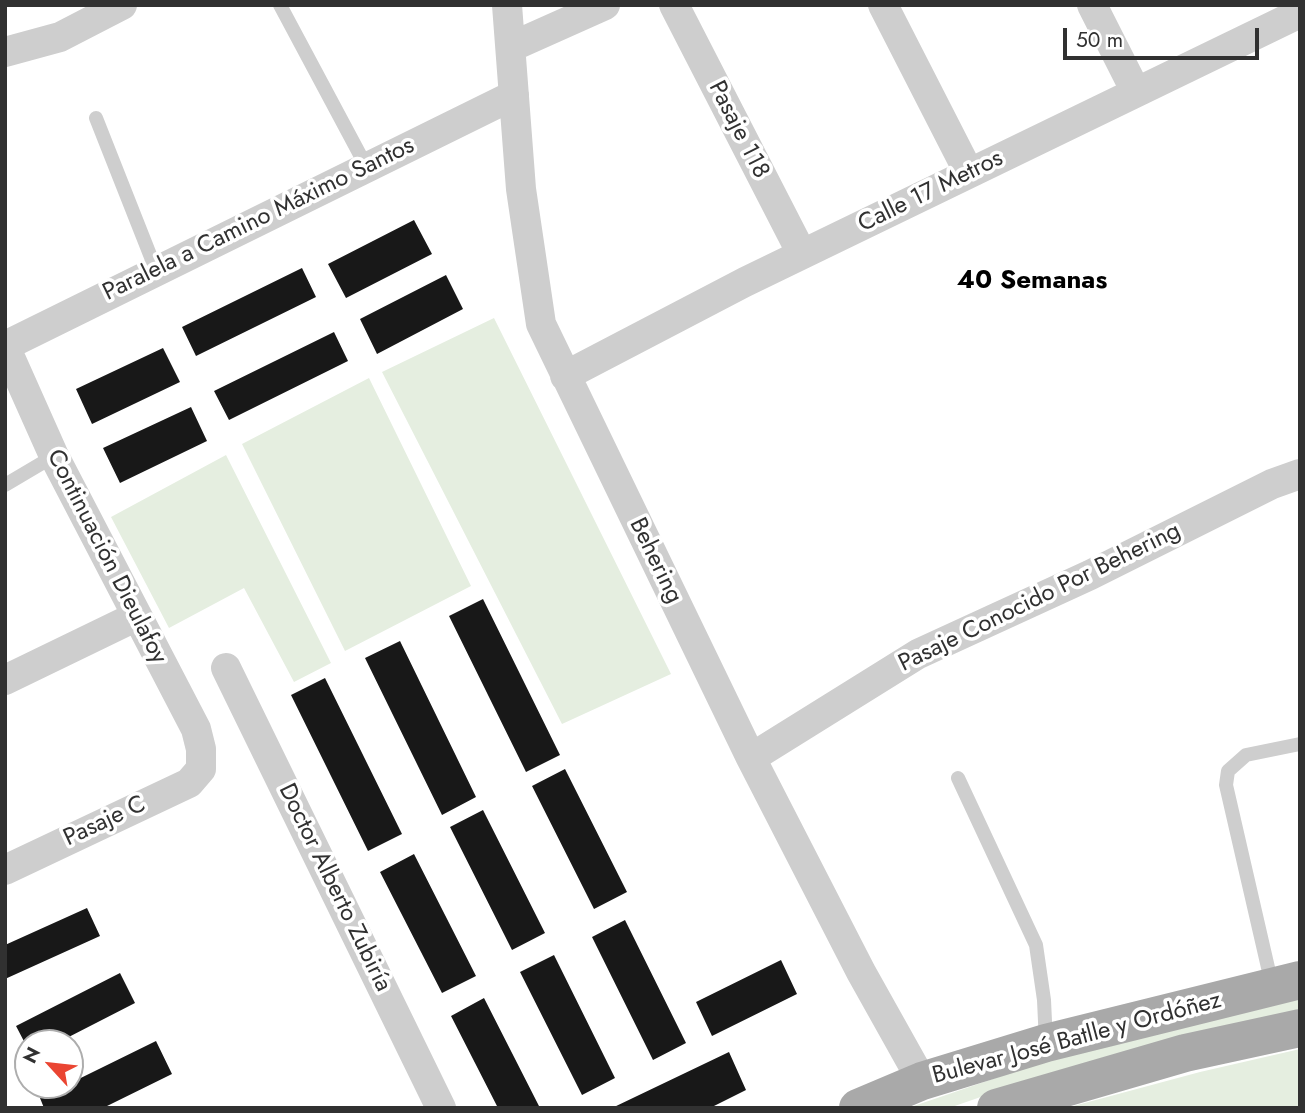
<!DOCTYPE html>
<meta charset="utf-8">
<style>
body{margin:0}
#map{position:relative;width:1305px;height:1113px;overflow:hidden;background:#fff;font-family:Jost,sans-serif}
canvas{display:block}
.frame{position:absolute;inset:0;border:7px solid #313131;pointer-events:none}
.north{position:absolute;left:14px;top:1029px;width:70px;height:70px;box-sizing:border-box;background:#fff;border:2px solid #adadad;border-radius:50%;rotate:297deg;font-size:19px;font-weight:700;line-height:28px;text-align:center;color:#313131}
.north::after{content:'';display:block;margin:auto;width:24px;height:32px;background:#ea4532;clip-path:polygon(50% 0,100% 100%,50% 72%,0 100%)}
.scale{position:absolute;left:1063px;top:28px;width:196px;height:32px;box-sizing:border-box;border:4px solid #313131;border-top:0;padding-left:9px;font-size:21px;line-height:24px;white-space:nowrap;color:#313131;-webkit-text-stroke:5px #fff;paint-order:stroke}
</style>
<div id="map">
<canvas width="1305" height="1113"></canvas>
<div class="frame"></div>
<div class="north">N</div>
<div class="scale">50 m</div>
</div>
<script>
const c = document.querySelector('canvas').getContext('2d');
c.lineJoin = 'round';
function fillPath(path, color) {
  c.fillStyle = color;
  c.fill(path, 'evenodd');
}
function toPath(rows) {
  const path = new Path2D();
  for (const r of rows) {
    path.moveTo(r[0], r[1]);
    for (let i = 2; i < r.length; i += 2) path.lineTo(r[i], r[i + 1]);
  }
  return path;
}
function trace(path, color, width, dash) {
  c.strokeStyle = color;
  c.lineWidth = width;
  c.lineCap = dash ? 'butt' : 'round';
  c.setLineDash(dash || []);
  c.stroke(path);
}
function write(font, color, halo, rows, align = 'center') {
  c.font = font + ' Jost,sans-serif';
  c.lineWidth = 7;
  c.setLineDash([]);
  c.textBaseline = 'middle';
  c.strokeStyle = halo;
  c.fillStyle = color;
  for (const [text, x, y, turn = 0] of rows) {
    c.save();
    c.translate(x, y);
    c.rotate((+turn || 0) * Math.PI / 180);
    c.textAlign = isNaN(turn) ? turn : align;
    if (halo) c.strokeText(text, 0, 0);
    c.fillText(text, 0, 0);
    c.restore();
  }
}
const green = toPath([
 [494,318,671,674,562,724,382,372],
 [369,378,471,586,345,651,242,444],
 [226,455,331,663,294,682,244,588,169,628,111,517],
 [1300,996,1300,1011,998,1091,949,1108,908,1108,1057,1057],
 [1300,1049,1300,1108,1066,1108,1200,1072]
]);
const building = toPath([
 [414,220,432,254,346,298,328,264],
 [302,268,316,297,196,356,182,327],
 [446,275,463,309,377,354,360,319],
 [334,332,348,361,229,420,214,391],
 [163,348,180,382,92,424,76,389],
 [191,407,207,441,120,483,103,448],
 [483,599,560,755,526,772,449,616],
 [400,641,476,797,442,815,365,658],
 [325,678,402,834,368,851,291,695],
 [565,769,627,892,594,909,532,786],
 [483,810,545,933,512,950,450,827],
 [414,854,476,976,442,993,380,872],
 [87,908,100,936,5,979,5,945],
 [625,920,686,1043,653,1060,592,937],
 [554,955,615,1078,582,1095,520,972],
 [781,960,797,994,712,1036,696,1002],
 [120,973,135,1003,57,1043,28,1043,28,1049,16,1026],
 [484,998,540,1108,498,1108,451,1016],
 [156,1041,172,1074,103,1108,44,1108,40,1098],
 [729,1052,746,1090,710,1108,612,1108]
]);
const service = toPath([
 [280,5,366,166],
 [96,118,156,270],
 [5,485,54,456],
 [958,778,1036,945,1044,1000,1046,1043],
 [1272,985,1226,785,1228,771,1246,755,1300,744]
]);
const minor = toPath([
 [507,5,521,189,541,324,751,758,861,972,922,1081],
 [674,5,802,254],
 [883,5,969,173],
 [1092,5,1136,92],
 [511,47,605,5],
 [5,52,60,37,122,5],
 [5,346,54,456,196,729,201,749,201,769,189,783,5,870],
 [5,346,514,95],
 [565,376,745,282,1300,13],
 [226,668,441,1108],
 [5,680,135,617],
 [751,758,918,654,1090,575,1272,484,1300,474]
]);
const primary = toPath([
 [858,1108,922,1081,1046,1043,1300,980],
 [996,1108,1185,1053,1300,1028]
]);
const streetNames = [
 ["Pasaje 118",738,130,63],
 ["Calle 17 Metros",931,192,-26],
 ["Paralela a Camino Máximo Santos",259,220,-26],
 ["Continuación Dieulafoy",106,557,63],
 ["Behering",655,561,64],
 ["Pasaje Conocido Por Behering",1040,598,-26],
 ["Pasaje C",105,822,-25],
 ["Doctor Alberto Zubiría",334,888,64],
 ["Bulevar José Batlle y Ordóñez",1077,1039,-15]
];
const neighbourhoodNames = [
 ["40 Semanas",1032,282]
];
fillPath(green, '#e5eee0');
fillPath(building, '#181818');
trace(service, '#cecece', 14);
trace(minor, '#cecece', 30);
trace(primary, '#a9a9a9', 38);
write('24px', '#313131', '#fff', streetNames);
write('bold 26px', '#000', '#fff', neighbourhoodNames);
</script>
